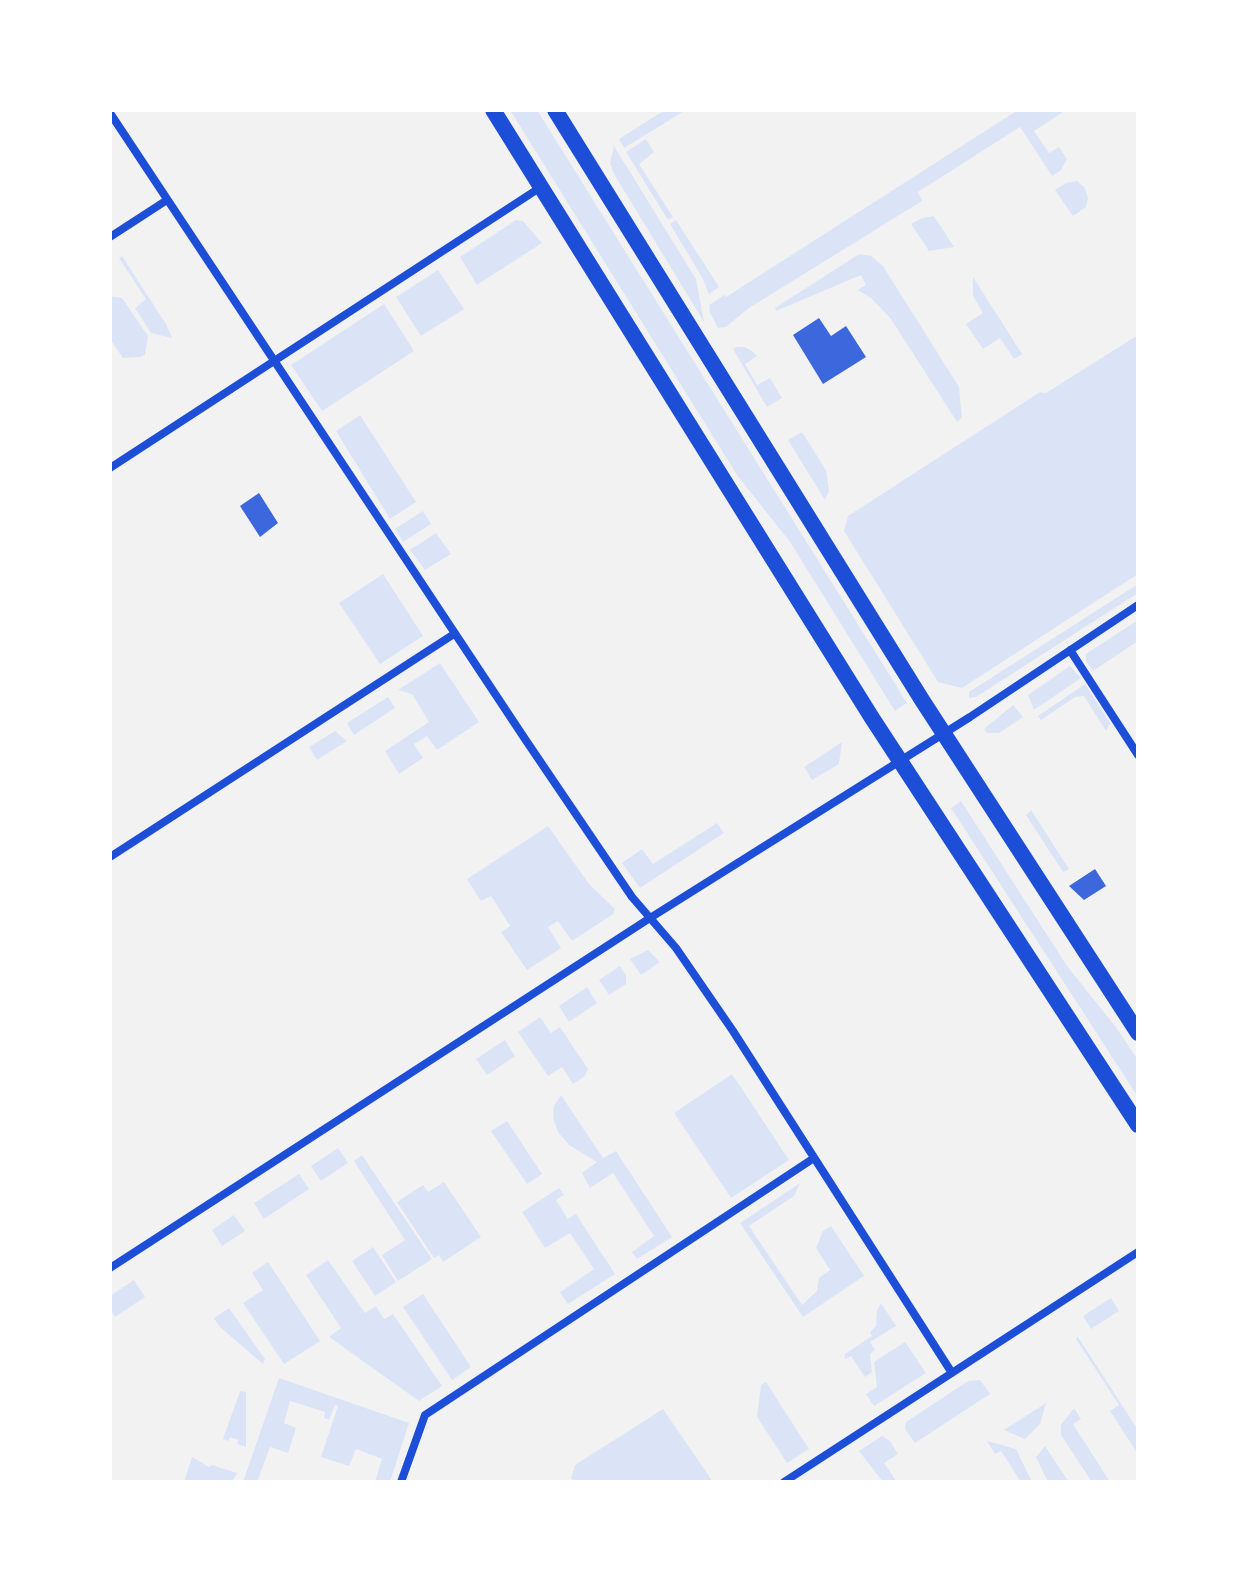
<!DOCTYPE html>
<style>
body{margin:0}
#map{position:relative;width:1248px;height:1592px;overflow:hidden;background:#f2f2f2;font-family:"PT Sans Narrow",sans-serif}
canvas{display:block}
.frame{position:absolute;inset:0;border:112px solid #fff;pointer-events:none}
</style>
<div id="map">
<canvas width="1248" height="1592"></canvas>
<div class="frame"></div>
</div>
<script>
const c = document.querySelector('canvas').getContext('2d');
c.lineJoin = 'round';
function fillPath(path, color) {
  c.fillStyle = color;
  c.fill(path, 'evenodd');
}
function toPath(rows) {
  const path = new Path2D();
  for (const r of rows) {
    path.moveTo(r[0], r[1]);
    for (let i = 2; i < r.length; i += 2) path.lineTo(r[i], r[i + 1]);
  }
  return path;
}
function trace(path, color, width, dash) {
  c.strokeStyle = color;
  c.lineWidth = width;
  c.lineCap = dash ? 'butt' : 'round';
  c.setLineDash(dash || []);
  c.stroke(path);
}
const green = toPath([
 [510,110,537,110,907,703,895,711,790,542,737,475],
 [665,110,686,110,624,148,619,139],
 [1018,110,1066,110,1034,131,1049,153,1059,147,1067,159,1061,170,1052,176,1020,127,918,192,922,201,749,308,726,327,718,328,710,313,709,305,724,295,726,297],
 [646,139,654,152,639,164,673,217,668,220,626,152],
 [614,146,696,279,704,322,614,174,610,163],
 [1077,181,1085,188,1088,198,1086,207,1073,216,1055,190,1066,183],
 [934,216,954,247,929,251,911,224,922,218],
 [516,220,523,221,542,243,477,285,460,257],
 [676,220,719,287,709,294,702,277,670,224],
 [859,254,871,256,883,266,959,387,962,418,957,422,891,319,871,298,858,290,866,285,861,275,776,311,775,308],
 [122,256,166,324,172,338,151,333,135,308,146,299,119,258],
 [438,270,464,309,421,336,396,297],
 [973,277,1022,354,1014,359,1000,338,983,349,966,324,983,313,973,296],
 [110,296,122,298,148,336,145,355,140,357,123,358,110,339],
 [384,304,414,351,322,411,291,365],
 [1138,335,1138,574,962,688,938,682,844,531,848,516,1040,392,1046,393],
 [736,347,745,347,752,351,757,356,745,364,757,385,770,378,782,398,767,407,733,349],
 [360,415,416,502,390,519,336,431],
 [802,432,826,470,829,491,825,500,788,440],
 [423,511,431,524,403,542,395,529],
 [436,533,451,554,425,570,410,550],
 [383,574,423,636,380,664,339,603],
 [1138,584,1138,593,976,697,969,698,969,692],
 [1138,620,1138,641,1093,671,1086,661,1086,654],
 [440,663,479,722,437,750,427,736,414,744,423,758,399,774,385,751,429,722,412,694,398,690],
 [1070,666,1081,678,1034,710,1028,695],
 [1085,684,1110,723,1106,731,1084,696,1075,697,1041,720,1038,716],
 [388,697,395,708,354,735,347,723],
 [1013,705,1023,717,999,733,987,733,984,729],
 [335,731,347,741,317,760,309,747],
 [842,742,839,764,812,780,804,767],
 [961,801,1067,966,1115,1026,1138,1060,1138,1097,951,808],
 [1031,810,1069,869,1063,872,1026,815],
 [717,823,724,833,640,888,622,863,642,849,653,864],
 [548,826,589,884,615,909,613,914,572,941,558,921,548,927,561,948,527,970,501,932,510,926,491,896,481,901,467,879],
 [648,950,660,962,641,975,630,959],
 [620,966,626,976,626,984,609,995,599,980],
 [587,987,597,1003,569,1022,559,1006],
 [540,1017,551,1033,560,1027,588,1069,585,1076,573,1084,562,1067,548,1076,518,1032],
 [505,1040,515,1056,487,1075,476,1059],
 [732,1074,789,1160,731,1198,674,1113],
 [561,1095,603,1158,616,1151,672,1237,637,1259,632,1252,654,1236,613,1173,590,1188,582,1173,597,1162,569,1145,558,1132,553,1118,554,1106],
 [507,1121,542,1174,527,1184,491,1131],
 [338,1148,348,1163,321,1181,311,1166],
 [362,1155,432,1259,398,1281,382,1255,405,1240,354,1161],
 [299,1174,309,1189,264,1219,254,1203],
 [444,1182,481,1237,443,1262,439,1255,434,1258,397,1202,423,1185,428,1192],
 [800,1183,794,1196,749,1226,802,1305,817,1291,819,1278,830,1270,816,1248,823,1231,831,1226,864,1276,803,1317,740,1223],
 [559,1188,564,1195,556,1200,568,1219,576,1214,615,1274,568,1304,560,1292,594,1269,570,1233,545,1248,522,1212],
 [234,1215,245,1231,222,1246,212,1230],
 [373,1247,396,1282,375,1296,352,1261],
 [328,1260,365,1313,376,1306,384,1319,393,1314,442,1386,419,1401,329,1337,341,1328,306,1275],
 [268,1262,320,1341,284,1364,243,1303,263,1290,252,1273],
 [134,1280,145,1297,115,1317,110,1309,110,1296],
 [423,1294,471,1367,452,1380,403,1307],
 [1111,1298,1119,1311,1091,1329,1083,1316],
 [881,1303,896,1326,870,1342,875,1350,870,1354,872,1372,865,1377,851,1356,845,1359,845,1354,872,1336,870,1332,876,1326,877,1310],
 [229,1308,265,1359,263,1364,220,1327,214,1318],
 [1078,1337,1138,1430,1138,1454,1110,1411,1119,1405,1076,1339],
 [905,1342,926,1373,874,1406,866,1394,877,1387,874,1362],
 [279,1378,409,1423,390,1482,375,1482,382,1459,356,1449,349,1466,321,1457,338,1406,335,1405,329,1420,324,1418,325,1412,290,1401,284,1423,296,1428,288,1453,270,1447,257,1482,243,1482],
 [980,1380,990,1394,915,1443,905,1429,906,1422,968,1381],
 [766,1382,809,1449,787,1463,757,1417,761,1385],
 [240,1391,246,1392,246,1447,237,1444,238,1440,231,1437,228,1441,223,1439],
 [1046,1403,1040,1424,1025,1439,1004,1430],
 [1074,1408,1081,1419,1073,1424,1110,1482,1092,1482,1061,1435,1061,1425],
 [663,1409,713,1482,580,1482,571,1479,575,1465],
 [882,1436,890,1441,898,1454,884,1463,897,1482,883,1482,859,1451],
 [987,1441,1016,1449,1032,1482,1021,1482,1001,1451,995,1454],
 [1045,1446,1069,1482,1048,1482,1036,1457],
 [192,1457,209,1467,212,1465,237,1473,232,1482,184,1482]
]);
const building = toPath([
 [819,318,831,336,846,326,866,357,823,384,793,335],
 [259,493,278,523,260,537,240,506],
 [1095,869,1106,886,1084,900,1069,886]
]);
const minor = toPath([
 [110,113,525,739,632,897,676,948,733,1031,952,1373],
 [110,237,167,200],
 [110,468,541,187],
 [1070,650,1138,755],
 [110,857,454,634],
 [110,1268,650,918,970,717,1138,605],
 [401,1482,425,1415,814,1158],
 [784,1482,1138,1252]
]);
const primary = toPath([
 [493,110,872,718,1138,1125],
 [555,110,922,700,1138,1033]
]);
fillPath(green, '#dbe4f7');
fillPath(building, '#3d67dc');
trace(minor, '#1d4ed8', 8);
trace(primary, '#1d4ed8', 16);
</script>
